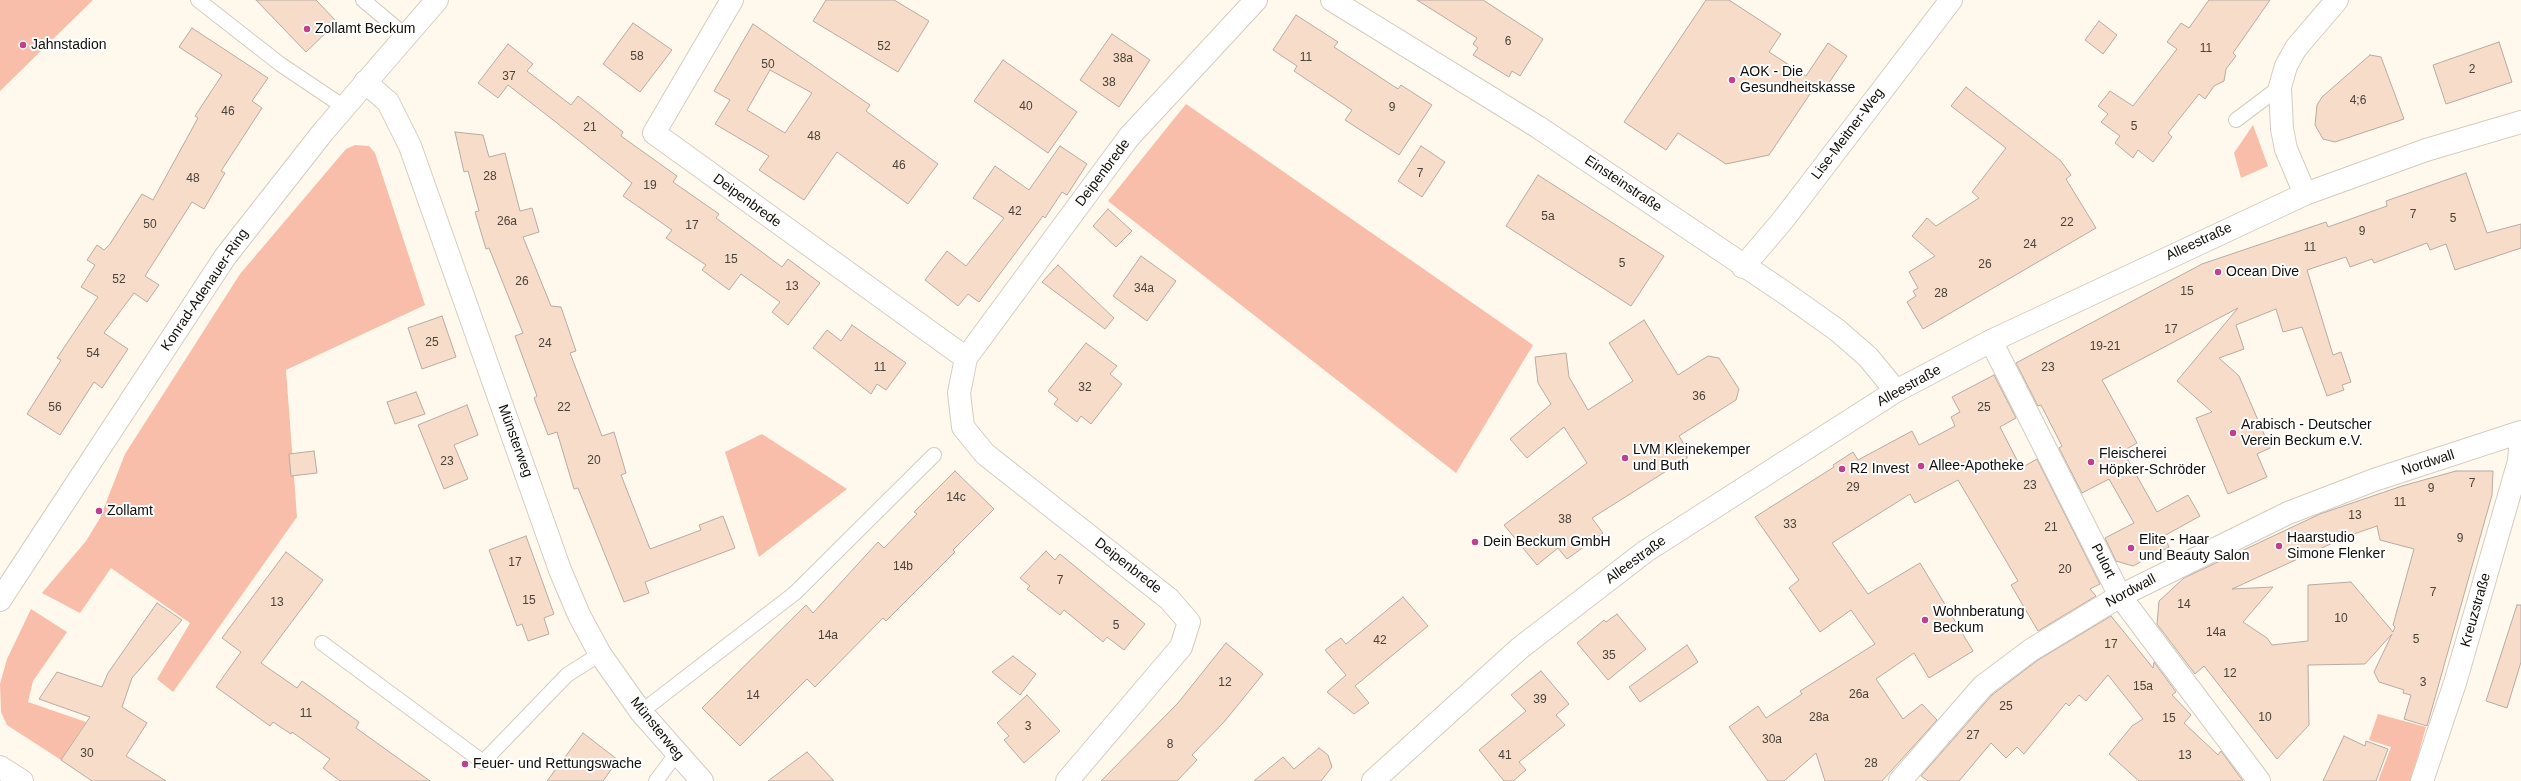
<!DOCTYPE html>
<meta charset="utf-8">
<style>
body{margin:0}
canvas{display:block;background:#fff8ed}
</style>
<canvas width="2521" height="781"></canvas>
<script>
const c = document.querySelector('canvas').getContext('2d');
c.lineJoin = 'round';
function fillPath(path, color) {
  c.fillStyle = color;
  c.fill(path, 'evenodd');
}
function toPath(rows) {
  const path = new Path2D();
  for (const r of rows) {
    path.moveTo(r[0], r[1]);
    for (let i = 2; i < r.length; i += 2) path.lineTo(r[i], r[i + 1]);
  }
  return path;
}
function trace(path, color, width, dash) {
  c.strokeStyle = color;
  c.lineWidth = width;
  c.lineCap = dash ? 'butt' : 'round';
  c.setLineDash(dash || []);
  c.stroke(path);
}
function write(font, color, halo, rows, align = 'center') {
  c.font = font + ' Arial,sans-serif';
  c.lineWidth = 4;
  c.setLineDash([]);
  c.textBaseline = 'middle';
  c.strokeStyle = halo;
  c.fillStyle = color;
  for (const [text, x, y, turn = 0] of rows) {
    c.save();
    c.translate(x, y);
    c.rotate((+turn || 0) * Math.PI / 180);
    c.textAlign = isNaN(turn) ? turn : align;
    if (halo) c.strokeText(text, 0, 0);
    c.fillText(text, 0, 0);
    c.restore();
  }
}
const green = toPath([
 [0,0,93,0,0,91],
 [1186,104,1533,345,1456,473,1108,201],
 [2253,125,2268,166,2241,178,2234,153],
 [355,145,369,146,375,153,425,305,286,370,297,517,173,692,157,679,190,623,111,568,80,613,42,593,86,541,100,518,125,454,240,274,346,149],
 [762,434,847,489,759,557,725,452],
 [31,609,67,632,33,681,28,702,86,722,61,760,7,725,1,712,0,684,7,659],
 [2378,714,2426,727,2411,781,2378,781,2391,747,2369,740]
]);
const building = toPath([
 [256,0,316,0,337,22,306,52,256,0],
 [826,0,894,0,929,21,898,72,813,21,826,0],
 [1417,0,1483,0,1543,39,1520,76,1512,71,1509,77,1473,55,1478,48,1473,44,1477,38,1417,0],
 [1706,0,1729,0,1781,34,1769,52,1806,76,1828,43,1847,56,1824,90,1816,85,1769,155,1726,164,1678,133,1666,150,1624,122,1706,0],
 [2209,0,2270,0,2233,53,2236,56,2226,69,2224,81,2214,86,2205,99,2199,94,2168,133,2172,137,2153,162,2138,150,2133,158,2115,143,2120,136,2101,122,2108,114,2098,106,2110,91,2133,106,2177,49,2167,42,2181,23,2189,28,2209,0],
 [1296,15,1338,42,1334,47,1398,89,1401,85,1432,105,1399,155,1345,120,1352,110,1294,71,1297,66,1273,50,1296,15],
 [2099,21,2117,35,2103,54,2085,40,2099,21],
 [633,23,672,50,640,92,603,64,633,23],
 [753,24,870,105,866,111,938,164,908,204,837,152,804,200,759,170,769,156,715,124,730,100,714,91,753,24],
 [770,70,812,93,785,133,747,110,770,70],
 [192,28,268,78,252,101,262,108,221,171,225,173,204,209,192,202,145,276,159,285,147,302,134,293,104,333,128,349,102,388,94,382,60,435,27,414,61,360,57,358,98,297,81,287,95,265,87,260,97,245,104,250,110,244,142,194,153,200,198,118,195,116,222,75,179,47,192,28],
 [1112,34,1150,60,1119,107,1080,80,1112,34],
 [2499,42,2512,82,2446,104,2433,65,2499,42],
 [508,44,533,64,527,71,571,105,578,96,623,132,621,136,677,176,673,182,719,214,716,218,782,267,788,259,820,283,788,325,772,312,780,302,741,274,729,290,702,270,706,265,666,238,672,230,623,196,632,183,557,123,508,85,498,98,478,83,508,44],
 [2370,55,2381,57,2404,119,2335,142,2323,139,2315,125,2317,105,2322,97,2370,55],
 [1003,60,1077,112,1048,153,974,101,1003,60],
 [1966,87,2060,160,2071,175,2066,179,2096,228,1923,329,1907,302,1916,296,1913,291,1918,288,1909,272,1935,256,1912,236,1927,218,1936,226,1979,198,1972,192,2006,148,1951,106,1966,87],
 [455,132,483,135,489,157,505,153,520,211,532,208,539,232,523,237,551,306,561,307,576,351,570,353,602,436,614,432,626,473,621,475,650,549,701,530,699,525,723,516,735,548,645,582,649,593,624,602,578,488,574,489,557,432,548,435,534,398,537,396,515,336,523,333,489,248,486,249,475,212,479,211,468,171,464,172,455,132],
 [1060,146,1087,164,1067,195,1062,192,1045,218,1043,216,979,302,968,294,958,306,925,280,947,251,966,266,1004,218,973,198,995,166,1029,190,1060,146],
 [1421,146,1445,162,1422,197,1398,181,1421,146],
 [2466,173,2487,233,2521,224,2521,248,2455,270,2446,244,2430,250,2427,243,2374,263,2372,259,2350,267,2346,257,2307,270,2333,355,2341,352,2351,382,2342,385,2344,390,2327,396,2302,327,2283,332,2276,309,2236,325,2244,349,2219,358,2239,376,2270,448,2257,454,2267,477,2228,494,2196,418,2212,412,2177,381,2238,308,2102,380,2137,443,2123,451,2157,512,2188,495,2200,516,2164,536,2169,547,2133,566,2116,561,2105,538,2134,523,2109,479,2082,493,2059,448,2062,446,2041,405,2038,406,2016,363,2202,264,2326,222,2328,227,2387,206,2386,201,2466,173],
 [1538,175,1664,256,1631,306,1506,226,1538,175],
 [1108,209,1132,231,1116,247,1093,226,1108,209],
 [1141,256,1176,281,1147,321,1113,296,1141,256],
 [1058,265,1114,318,1105,329,1042,282,1058,265],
 [442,316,456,357,422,369,408,328,442,316],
 [1644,320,1678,375,1708,356,1719,358,1739,389,1736,400,1679,436,1687,449,1687,458,1592,518,1603,533,1567,559,1558,548,1537,565,1504,525,1587,463,1564,427,1527,458,1510,439,1551,404,1538,383,1535,357,1566,353,1569,377,1588,410,1633,381,1609,343,1644,320],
 [852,325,906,363,886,390,877,384,871,394,813,348,827,330,841,341,852,325],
 [1086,343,1117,366,1110,374,1122,384,1091,424,1081,416,1077,422,1054,404,1058,399,1048,391,1086,343],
 [1994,375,2016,418,2000,427,2021,468,2037,459,2100,584,2090,589,2096,596,2038,631,2011,585,2018,581,1958,480,1915,503,1910,494,1832,543,1868,594,1920,563,1973,651,1929,678,1914,653,1876,679,1903,719,1922,704,1937,720,1882,781,1825,781,1816,753,1784,781,1768,781,1729,727,1758,706,1766,718,1802,694,1800,691,1875,644,1851,610,1820,632,1789,588,1799,580,1755,517,1834,467,1833,465,1853,452,1858,460,1912,431,1919,445,1955,426,1951,417,1960,412,1952,397,1994,375],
 [416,392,425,414,395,424,387,402,416,392],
 [467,405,478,435,454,445,468,479,444,489,418,425,467,405],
 [314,451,317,473,291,476,289,454,314,451],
 [955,471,994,509,953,550,955,552,886,621,883,618,815,687,807,679,740,746,702,708,806,605,813,613,878,542,884,548,917,514,914,512,955,471],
 [2456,471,2493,471,2492,495,2427,726,2404,719,2411,695,2403,693,2404,690,2379,682,2374,672,2392,634,2365,664,2308,665,2309,725,2277,759,2204,666,2195,674,2157,624,2159,601,2184,578,2320,514,2402,486,2456,471],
 [2377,526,2380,540,2414,549,2393,625,2395,627,2393,632,2351,582,2308,585,2308,641,2272,645,2267,638,2243,622,2273,587,2232,589,2348,536,2377,526],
 [526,536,554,614,544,618,549,634,528,641,522,624,517,626,489,550,526,536],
 [1046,551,1055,560,1060,554,1145,624,1124,650,1107,637,1103,642,1064,610,1060,615,1027,589,1030,586,1020,578,1046,551],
 [286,552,323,580,261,663,297,688,302,681,359,722,356,728,430,781,340,781,323,768,330,759,292,732,291,734,273,722,270,726,216,687,241,652,222,638,286,552],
 [1403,597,1428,626,1355,686,1369,703,1354,714,1327,692,1346,675,1325,650,1341,638,1346,644,1403,597],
 [157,603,182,620,132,678,122,707,147,723,126,756,166,781,92,781,61,760,90,717,39,699,57,672,102,687,108,673,157,603],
 [2517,605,2521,605,2521,662,2507,708,2486,701,2517,605],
 [1617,614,1646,649,1608,680,1577,643,1604,620,1606,622,1617,614],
 [2111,616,2153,668,2154,662,2176,692,2172,695,2191,715,2184,723,2218,755,2221,751,2243,781,2139,781,2109,754,2132,726,2143,719,2108,675,2086,701,2079,695,2069,706,2066,703,2024,754,2017,747,2006,758,1991,743,1959,781,1928,781,1921,776,1992,695,2038,660,2111,616],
 [1226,643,1263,674,1224,722,1192,755,1197,760,1177,781,1101,781,1178,703,1226,643],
 [1687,645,1698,662,1640,702,1629,687,1687,645],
 [1013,656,1036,674,1020,695,992,672,1013,656],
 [1541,671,1569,704,1556,715,1565,725,1519,762,1526,770,1513,781,1504,781,1479,750,1526,711,1511,695,1541,671],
 [1027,695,1060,731,1024,763,1004,740,1009,736,997,723,1027,695],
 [583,733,618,760,603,781,547,781,583,733],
 [2344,736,2365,746,2366,741,2388,749,2376,781,2323,781,2344,736],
 [1319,748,1328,755,1332,767,1321,781,1254,781,1283,757,1294,769,1319,748],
 [807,752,834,781,768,781,807,752]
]);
const service = toPath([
 [198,0,280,64,344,107],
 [363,0,406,36],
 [2236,120,2280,87],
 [322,643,483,762,567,675,600,654],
 [641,712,795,593,934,455],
 [656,781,676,754]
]);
const minor = toPath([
 [732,0,654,133,966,358],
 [1332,0,1538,127,1782,291,1837,330,1868,357,1896,391],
 [365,82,388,102,410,146,560,570,579,615,600,654,641,712,702,781],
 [2305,194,2286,149,2282,129,2280,87,2286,66,2296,48,2337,0],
 [1743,267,1783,220,1951,0],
 [1991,341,2120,596,2259,781],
 [1067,781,1181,647,1189,622,1169,599,985,454,963,427,959,393,966,358,1129,137,1256,0],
 [1900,781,1983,686,2031,650,2120,596,2288,513,2374,480,2521,432],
 [2422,781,2455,683,2519,461,2521,436]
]);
const tertiary = toPath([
 [0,600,225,257,323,132,437,0]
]);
const secondary = toPath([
 [0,767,22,781],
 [1373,781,1520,648,1646,551,1896,391,1991,341,2305,194,2426,150,2521,122]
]);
const markers = [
 [307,29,4,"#bf408c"],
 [23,45,4,"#bf408c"],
 [1732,80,4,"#bf408c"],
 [2218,272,4,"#bf408c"],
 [2233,433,4,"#bf408c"],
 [1625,458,4,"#bf408c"],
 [2091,462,4,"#bf408c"],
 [1921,466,4,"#bf408c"],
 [1842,469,4,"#bf408c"],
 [99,511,4,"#bf408c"],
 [1475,542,4,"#bf408c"],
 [2279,546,4,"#bf408c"],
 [2131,548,4,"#bf408c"],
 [1925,620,4,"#bf408c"],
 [465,764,4,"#bf408c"]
];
const numberNames = [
 ["6",1508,42],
 ["52",884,47],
 ["11",2206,49],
 ["58",637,57],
 ["11",1306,58],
 ["38a",1123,59],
 ["50",768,65],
 ["2",2472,70],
 ["37",509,77],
 ["38",1109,83],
 ["4;6",2358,101],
 ["40",1026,107],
 ["9",1392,108],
 ["46",228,112],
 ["5",2134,127],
 ["21",590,128],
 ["48",814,137],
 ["46",899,166],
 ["7",1420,174],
 ["28",490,177],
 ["48",193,179],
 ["19",650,186],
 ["42",1015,212],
 ["7",2413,215],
 ["5a",1548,217],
 ["5",2453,219],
 ["26a",507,222],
 ["22",2067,223],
 ["50",150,225],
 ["17",692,226],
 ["9",2362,232],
 ["24",2030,245],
 ["11",2310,248],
 ["15",731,260],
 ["5",1622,264],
 ["26",1985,265],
 ["52",119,280],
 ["26",522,282],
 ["13",792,287],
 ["34a",1144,289],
 ["15",2187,292],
 ["28",1941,294],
 ["17",2171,330],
 ["25",432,343],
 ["24",545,344],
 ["19-21",2105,347],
 ["54",93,354],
 ["11",880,368],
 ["23",2048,368],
 ["32",1085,388],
 ["36",1699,397],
 ["56",55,408],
 ["22",564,408],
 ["25",1984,408],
 ["20",594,461],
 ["23",447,462],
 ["7",2472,484],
 ["23",2030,486],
 ["29",1853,488],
 ["9",2431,489],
 ["14c",956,498],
 ["11",2400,503],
 ["13",2355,516],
 ["38",1565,520],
 ["33",1790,525],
 ["21",2051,528],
 ["9",2460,539],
 ["17",515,563],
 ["14b",903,567],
 ["20",2065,570],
 ["7",1060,581],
 ["7",2433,593],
 ["15",529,601],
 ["13",277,603],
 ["14",2184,605],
 ["10",2341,619],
 ["5",1116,626],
 ["14a",2216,633],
 ["14a",828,636],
 ["5",2416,640],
 ["42",1380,641],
 ["17",2111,645],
 ["35",1609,656],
 ["12",2230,674],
 ["12",1225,683],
 ["3",2423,683],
 ["15a",2143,687],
 ["26a",1859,695],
 ["14",753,696],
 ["39",1540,700],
 ["25",2006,707],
 ["11",306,714],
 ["28a",1819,718],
 ["10",2265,718],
 ["15",2169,719],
 ["3",1028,727],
 ["27",1973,736],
 ["30a",1772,740],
 ["8",1170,745],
 ["30",87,754],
 ["41",1505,756],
 ["13",2185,756],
 ["28",1871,764]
];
const poiNames = [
 ["Zollamt Beckum",315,29],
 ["Jahnstadion",31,45],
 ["AOK - Die",1740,72],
 ["Gesundheitskasse",1740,88],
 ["Ocean Dive",2226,272],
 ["Arabisch - Deutscher",2241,425],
 ["Verein Beckum e.V.",2241,441],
 ["LVM Kleinekemper",1633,450],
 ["und Buth",1633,466],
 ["Fleischerei",2099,454],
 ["Höpker-Schröder",2099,470],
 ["Allee-Apotheke",1929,466],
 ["R2 Invest",1850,469],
 ["Zollamt",107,511],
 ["Haarstudio",2287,538],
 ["Simone Flenker",2287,554],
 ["Elite - Haar",2139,540],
 ["und Beauty Salon",2139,556],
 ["Dein Beckum GmbH",1483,542],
 ["Wohnberatung",1933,612],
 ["Beckum",1933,628],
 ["Feuer- und Rettungswache",473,764]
];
const streetNames = [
 ["Lise-Meitner-Weg",1848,134,-53],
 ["Deipenbrede",1103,173,-53],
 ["Einsteinstraße",1623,184,34],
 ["Deipenbrede",747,201,36],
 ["Alleestraße",2199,242,-25],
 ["Konrad-Adenauer-Ring",205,290,-56],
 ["Alleestraße",1909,386,-29],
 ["Münsterweg",515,441,70],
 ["Nordwall",2428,463,-18],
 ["Alleestraße",1636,560,-36],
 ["Pulort",2103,561,63],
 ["Deipenbrede",1128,566,38],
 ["Nordwall",2131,591,-28],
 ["Kreuzstraße",2476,610,-74],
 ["Münsterweg",657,729,51]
];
fillPath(green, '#f8bea9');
fillPath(building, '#f6dcc9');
trace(building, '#b8aba2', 1);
trace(service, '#d5ccc0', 16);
trace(minor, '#d5ccc0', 24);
trace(tertiary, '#d5ccc0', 24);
trace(secondary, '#d5ccc0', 24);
trace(service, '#fff', 14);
trace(minor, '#fff', 22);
trace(tertiary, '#fff', 22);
trace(secondary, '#fff', 22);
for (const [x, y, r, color] of markers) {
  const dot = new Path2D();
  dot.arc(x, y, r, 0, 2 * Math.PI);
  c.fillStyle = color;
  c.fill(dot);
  trace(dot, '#fff', 1.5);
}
write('12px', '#4a4239', null, numberNames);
write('14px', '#100e09', '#fff', poiNames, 'left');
write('14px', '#100e09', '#fff', streetNames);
</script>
